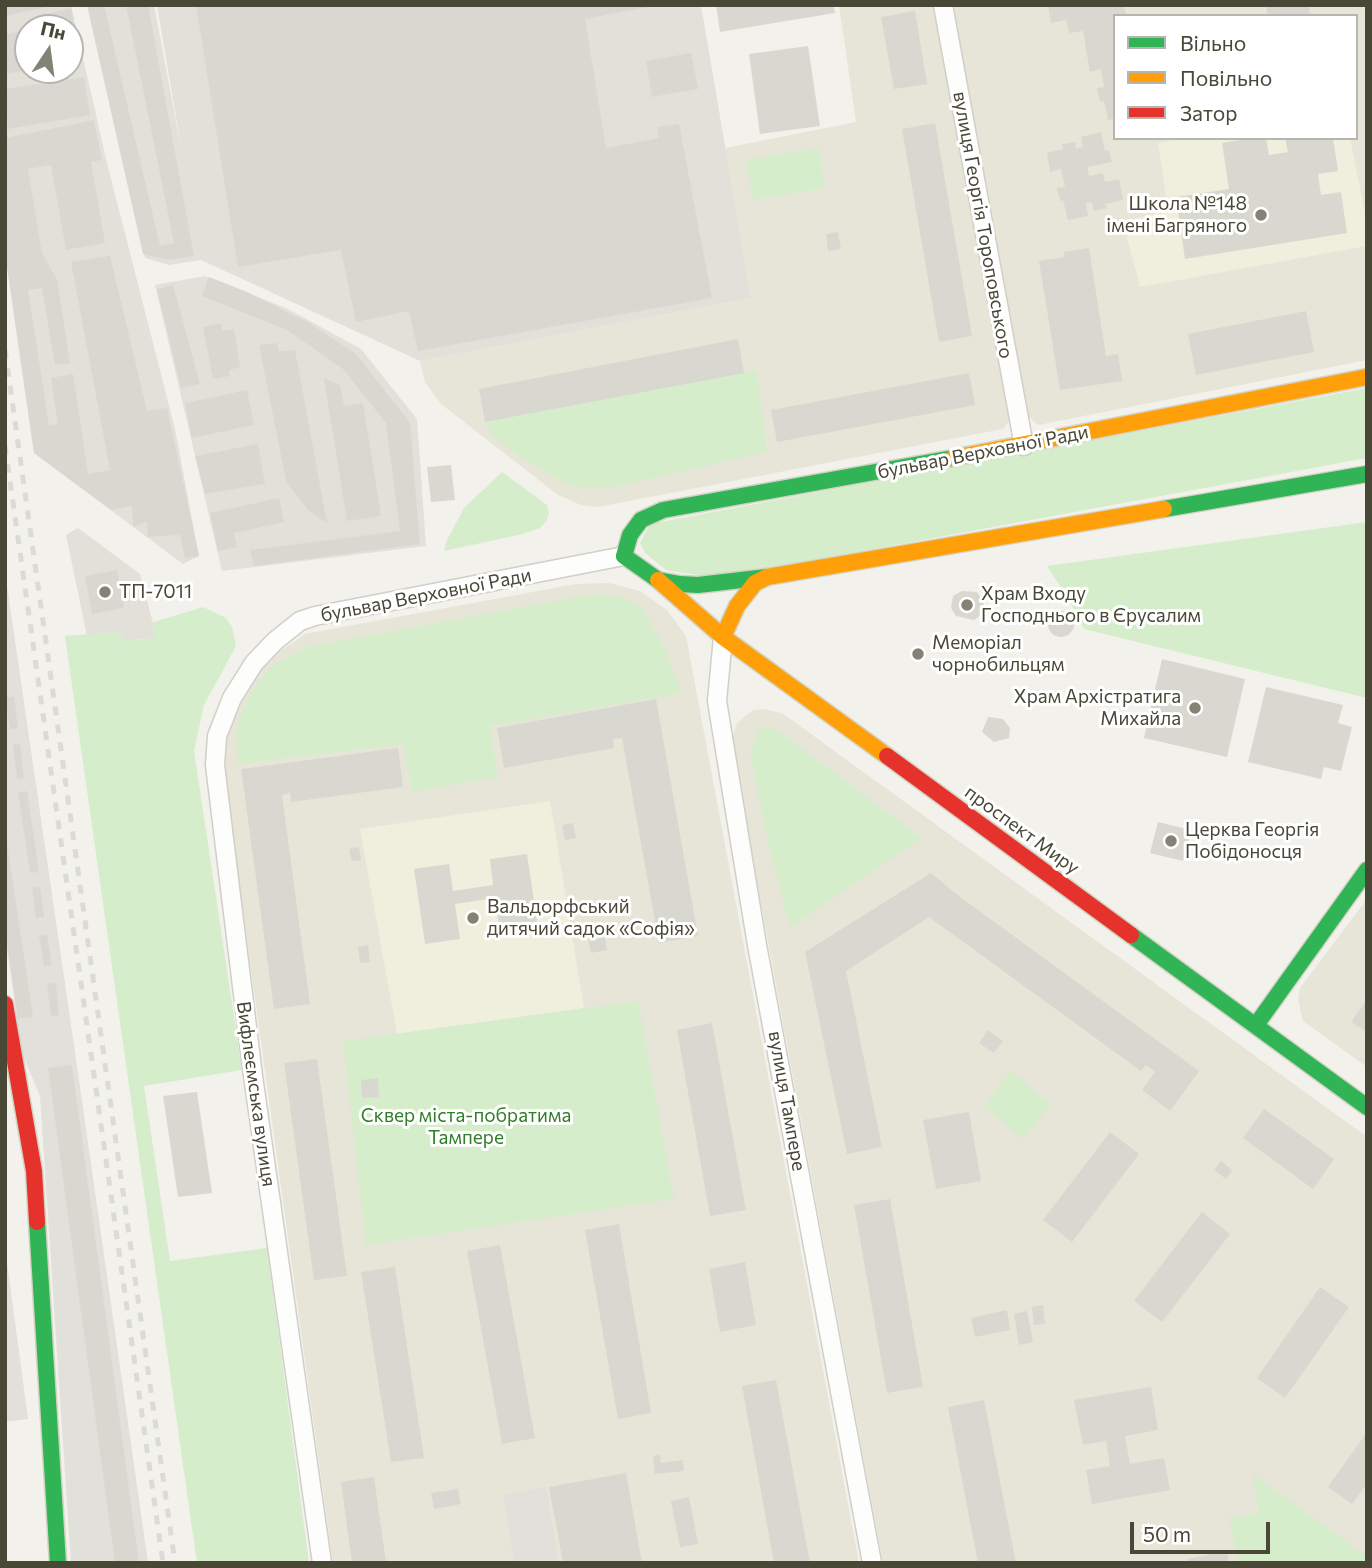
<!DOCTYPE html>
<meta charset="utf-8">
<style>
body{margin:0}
#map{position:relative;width:1372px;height:1568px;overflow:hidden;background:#f2f1eb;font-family:Commissioner,sans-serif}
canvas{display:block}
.frame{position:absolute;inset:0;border:7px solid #494736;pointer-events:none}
.legend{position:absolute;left:1113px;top:14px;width:245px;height:126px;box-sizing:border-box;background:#fff;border:2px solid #b6b5af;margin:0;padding:9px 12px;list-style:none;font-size:21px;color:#494736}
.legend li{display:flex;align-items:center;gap:14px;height:35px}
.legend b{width:35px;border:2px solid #b6b5af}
.north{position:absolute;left:14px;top:14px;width:70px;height:70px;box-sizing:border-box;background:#fff;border:2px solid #b6b5af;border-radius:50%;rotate:13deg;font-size:19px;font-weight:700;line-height:28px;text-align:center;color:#494736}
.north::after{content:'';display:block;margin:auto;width:24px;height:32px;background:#848275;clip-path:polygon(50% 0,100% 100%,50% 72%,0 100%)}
.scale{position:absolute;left:1130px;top:1522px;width:140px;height:32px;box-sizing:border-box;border:4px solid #494736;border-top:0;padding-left:9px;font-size:21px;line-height:24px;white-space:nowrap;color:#494736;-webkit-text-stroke:5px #fff;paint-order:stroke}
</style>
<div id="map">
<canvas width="1372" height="1568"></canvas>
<div class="frame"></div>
<ul class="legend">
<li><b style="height:9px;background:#30b455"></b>Вільно</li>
<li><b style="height:9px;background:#ff9f0a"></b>Повільно</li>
<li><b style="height:9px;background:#e5322d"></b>Затор</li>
</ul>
<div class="north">Пн</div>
<div class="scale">50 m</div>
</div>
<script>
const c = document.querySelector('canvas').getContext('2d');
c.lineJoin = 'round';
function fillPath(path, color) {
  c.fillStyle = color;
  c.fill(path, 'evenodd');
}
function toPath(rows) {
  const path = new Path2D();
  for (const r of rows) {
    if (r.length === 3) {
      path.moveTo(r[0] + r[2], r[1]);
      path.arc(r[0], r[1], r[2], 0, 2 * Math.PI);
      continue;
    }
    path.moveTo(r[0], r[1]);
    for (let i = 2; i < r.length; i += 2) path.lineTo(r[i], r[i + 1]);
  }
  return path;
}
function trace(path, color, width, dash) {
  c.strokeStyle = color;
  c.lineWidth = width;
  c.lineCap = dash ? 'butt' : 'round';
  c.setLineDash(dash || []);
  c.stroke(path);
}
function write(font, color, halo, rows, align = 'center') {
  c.font = font + ' Commissioner,sans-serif';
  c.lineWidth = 6;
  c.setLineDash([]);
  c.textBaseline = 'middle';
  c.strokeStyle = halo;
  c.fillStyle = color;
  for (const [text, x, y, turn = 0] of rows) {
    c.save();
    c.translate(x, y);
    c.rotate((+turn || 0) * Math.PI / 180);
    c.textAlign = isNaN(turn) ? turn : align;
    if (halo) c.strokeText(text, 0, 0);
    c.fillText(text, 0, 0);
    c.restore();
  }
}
const residential = toPath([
 [839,5,938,5,1011,419,1003,429,598,507,581,505,558,495,441,404,425,382,420,361,751,298,725,148,856,122],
 [951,5,1367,5,1367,360,1038,425,1027,415],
 [1115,16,1356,16,1356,138,1115,138],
 [609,583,640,591,667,610,686,636,859,1563,333,1563,225,781,227,736,242,695,269,659,305,634,576,584],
 [763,709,782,713,1367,1137,1367,1563,883,1563,731,742,737,723,753,710],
 [1367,899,1367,1067,1303,1021,1298,999,1300,988]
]);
const industrial = toPath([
 [5,5,71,5,107,163,175,429,199,556,183,564,34,453,5,253],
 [28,28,70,28,70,70,28,70],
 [89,5,154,5,183,158,157,5,701,5,751,298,420,361,201,260,169,265,145,258],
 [205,276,288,309,361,349,417,419,426,546,222,571,155,285],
 [78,528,140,574,157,638,123,641,119,632,87,636,66,535],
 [5,1247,28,1419,5,1422]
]);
const education = toPath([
 [1186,138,1350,138,1367,223,1367,246,1140,287,1123,222,1168,210,1158,143],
 [550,801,584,1008,397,1034,360,829]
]);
const green = toPath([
 [819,148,825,188,753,200,746,160],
 [757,370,767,452,610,488,570,486,519,456,492,435,485,422],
 [1367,388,1367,458,717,578,666,570,645,553,640,543,650,524],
 [502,472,547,505,549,513,546,521,540,528,523,534,444,551,447,540,464,508],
 [1367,522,1367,698,1084,629,1068,598,1047,566],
 [594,594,622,597,641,607,665,649,682,693,490,726,498,777,412,792,403,744,238,764,236,728,249,695,272,665,307,647],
 [203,607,226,618,232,627,236,646,204,705,194,751,242,1070,144,1086,170,1261,267,1248,309,1563,197,1563,65,636,119,632,123,641,156,638,151,623],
 [773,727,921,838,790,928,764,824,750,752,758,729],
 [638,1001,674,1199,366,1245,343,1041],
 [1011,1071,1051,1104,1023,1139,983,1106],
 [1253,1474,1367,1557,1367,1563,1238,1563,1229,1518,1259,1513]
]);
const parking = toPath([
 [5,572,77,1066,148,1563,71,1563,40,1096,22,1053,5,936],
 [546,1487,559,1563,514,1563,503,1495]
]);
const building = toPath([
 [5,5,51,5,51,6,5,16],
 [87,5,104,5,160,246,174,243,126,5,148,5,194,256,168,260,143,254],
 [196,5,658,5,585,19,606,148,659,138,657,127,679,124,712,298,418,351,409,311,356,322,341,250,238,267],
 [716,5,833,5,835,13,720,32],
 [1048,5,1124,5,1126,16,1115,16,1115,118,1108,120,1104,101,1100,102,1097,88,1104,87,1101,69,1090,72,1083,31,1069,33,1066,20,1051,23],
 [1266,5,1309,5,1310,16,1268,16],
 [71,8,82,60,70,62,70,28,54,28,51,13],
 [915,11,927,84,894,89,881,17],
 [28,30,28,70,5,74,5,34],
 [808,46,820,126,760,134,749,54],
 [691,53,698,89,652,97,646,61],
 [84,77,90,115,8,129,5,89],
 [94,120,102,160,91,162,105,243,66,250,51,165,28,169,42,253,57,280,70,363,55,365,42,288,28,290,49,425,58,424,51,378,73,374,88,474,110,470,71,262,110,256,147,411,167,408,199,556,185,558,180,535,148,537,147,522,133,527,132,506,111,510,34,453,5,253,5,138],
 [935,123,972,336,939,342,902,129],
 [1101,132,1105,151,1109,150,1112,162,1087,167,1089,176,1103,173,1105,182,1119,179,1123,200,1105,204,1107,208,1094,211,1092,202,1086,203,1088,216,1068,220,1063,200,1060,201,1057,188,1065,187,1061,169,1050,172,1047,153,1063,149,1062,144,1075,142,1076,148,1083,147,1081,137],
 [1252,138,1266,138,1269,155,1288,152,1285,138,1333,138,1338,171,1318,174,1321,195,1341,192,1347,233,1185,259,1176,197,1229,189,1222,143],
 [838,232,841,249,828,251,826,234],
 [1089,248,1106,356,1118,354,1122,381,1060,390,1039,261,1065,257,1064,252],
 [209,277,247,292,309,323,357,355,410,423,420,544,254,566,250,550,400,531,386,423,343,369,287,330,202,296],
 [173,285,200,384,181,388,157,289],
 [1306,311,1314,352,1196,375,1188,334],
 [221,323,222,331,234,329,240,367,229,370,230,376,213,379,203,327],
 [738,339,744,373,485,422,479,389],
 [277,343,279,351,295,350,327,523,308,510,286,481,259,345],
 [969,373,975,405,777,442,771,410],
 [324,378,340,385,344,406,363,403,381,516,347,521],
 [247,390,254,425,192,438,185,403],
 [258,444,265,484,205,494,195,456],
 [451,465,455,500,431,502,427,467],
 [279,498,284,522,234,533,237,547,218,551,210,513],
 [117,570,124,608,92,614,85,576],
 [962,591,977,592,984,603,982,614,974,620,956,616,951,608,953,596],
 [1061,624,13],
 [1162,659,1245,679,1227,757,1144,738],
 [1266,687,1343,705,1338,723,1352,727,1341,771,1324,767,1321,779,1248,762],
 [14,696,18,728,10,729,5,698],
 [656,699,698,936,659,943,622,738,613,739,614,748,504,768,497,728],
 [988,717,1003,719,1010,728,1009,738,994,742,982,732],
 [20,744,24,778,17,779,13,745],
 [398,748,403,787,291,802,290,793,282,795,310,1004,274,1009,241,769],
 [27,791,39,872,30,873,18,792],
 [1158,822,1191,830,1183,861,1150,853],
 [573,823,576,838,565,840,562,825],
 [5,830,33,1017,18,1019,5,928],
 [359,847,361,860,352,861,349,849],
 [527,854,538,928,500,933,495,898,455,904,460,939,425,944,414,869,449,864,453,891,493,885,490,859],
 [931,873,960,897,1199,1071,1170,1111,1142,1090,1155,1072,1146,1065,1141,1071,929,917,846,971,882,1147,847,1154,805,952],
 [40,887,44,917,36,918,32,888],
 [604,932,607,950,591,953,587,934],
 [47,935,52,965,44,966,39,936],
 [368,945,370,962,360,963,358,947],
 [56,983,59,1015,51,1016,47,984],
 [1367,1000,1367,1032,1351,1022],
 [712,1023,746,1210,710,1216,677,1030],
 [988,1030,1003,1041,994,1053,979,1043],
 [317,1059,347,1276,314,1280,284,1063],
 [72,1065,139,1563,115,1563,48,1068],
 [378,1078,379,1097,362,1098,361,1080],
 [197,1092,212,1193,178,1197,163,1096],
 [1264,1109,1334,1159,1313,1189,1243,1138],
 [969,1112,981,1181,936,1189,923,1120],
 [1110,1132,1139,1154,1072,1242,1043,1220],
 [1221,1161,1232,1170,1226,1179,1214,1170],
 [890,1199,923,1387,887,1393,854,1205],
 [1202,1212,1230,1234,1162,1322,1134,1301],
 [619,1224,651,1413,618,1419,585,1230],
 [500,1245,535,1438,502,1444,467,1251],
 [745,1262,756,1325,720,1332,709,1269],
 [395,1267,424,1458,391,1462,361,1272],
 [1320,1287,1349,1307,1285,1398,1257,1378],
 [1043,1305,1045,1324,1034,1325,1032,1307],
 [1007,1310,1010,1330,975,1337,971,1318],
 [1027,1311,1033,1342,1019,1345,1014,1314],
 [776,1380,810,1563,774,1563,764,1508,742,1386],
 [1151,1387,1158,1430,1125,1436,1130,1464,1164,1458,1170,1490,1092,1504,1086,1470,1110,1466,1106,1441,1083,1445,1074,1400],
 [984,1400,1016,1563,978,1563,948,1407],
 [1367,1432,1367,1484,1352,1504,1328,1487],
 [660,1455,661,1463,683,1460,684,1471,655,1474,653,1456],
 [626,1473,642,1563,563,1563,549,1487],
 [374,1477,386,1563,352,1563,341,1482],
 [458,1489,461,1504,434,1509,431,1493],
 [689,1497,698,1544,680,1547,671,1501],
 [1227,1551,1229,1563,1188,1563,1187,1559]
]);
const street = toPath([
 [943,5,1024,446],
 [723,637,717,701,757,945,872,1563],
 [322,1563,253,1076,215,765,217,736,232,698,254,663,275,641,300,621,315,616,624,556]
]);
const fast = toPath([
 [1164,509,1367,474],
 [767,577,698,585,680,584,658,580,624,556,630,535,641,520,663,510,953,458],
 [1131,935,1367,1107],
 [1256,1025,1367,870],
 [37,1222,58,1563]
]);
const slow = toPath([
 [953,458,1367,377],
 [658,580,723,637,887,756],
 [723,637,737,606,755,583,767,577,1164,509]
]);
const jam = toPath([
 [887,756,1131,935],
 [5,1004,34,1171,37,1222]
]);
const rail = toPath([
 [5,350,175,1563],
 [5,446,163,1563]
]);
const markers = [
 [1261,215,7,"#848275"],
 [105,592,7,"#848275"],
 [967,605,7,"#848275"],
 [918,654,7,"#848275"],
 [1195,708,7,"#848275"],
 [1171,841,7,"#848275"],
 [473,918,7,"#848275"]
];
const poiNames = [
 ["Школа №148",1247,204,"right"],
 ["імені Багряного",1247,226,"right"],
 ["ТП-7011",119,592],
 ["Храм Входу",981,594],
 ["Господнього в Єрусалим",981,616],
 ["Меморіал",932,643],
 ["чорнобильцям",932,665],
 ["Храм Архістратига",1181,697,"right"],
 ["Михайла",1181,719,"right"],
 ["Церква Георгія",1185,830],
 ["Побідоносця",1185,852],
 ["Вальдорфський",487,907],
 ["дитячий садок «Софія»",487,929]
];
const streetNames = [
 ["вулиця Георгія Тороповського",983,225,80],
 ["бульвар Верховної Ради",983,452,-11],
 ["бульвар Верховної Ради",426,595,-11],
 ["проспект Миру",1022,830,36],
 ["Вифлеємська вулиця",256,1094,82],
 ["вулиця Тампере",787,1101,80]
];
const parkNames = [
 ["Сквер міста-побратима",466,1116],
 ["Тампере",466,1138]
];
fillPath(residential, '#e6e5d8');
fillPath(industrial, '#e2e0d9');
fillPath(education, '#f0efdd');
fillPath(green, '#d6edcb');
fillPath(parking, '#e1e0da');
fillPath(building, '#d9d8d0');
trace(street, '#d0cfc8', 21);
trace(fast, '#d3d3c3', 19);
trace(slow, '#d3d3c3', 19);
trace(jam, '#d3d3c3', 19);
trace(street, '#fdfdfc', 18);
trace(fast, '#30b455', 16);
trace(slow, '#ff9f0a', 16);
trace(jam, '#e5322d', 16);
trace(rail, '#dadad9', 5, [9, 9]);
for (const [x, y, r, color] of markers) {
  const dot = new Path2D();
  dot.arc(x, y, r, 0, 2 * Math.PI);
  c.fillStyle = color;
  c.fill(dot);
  trace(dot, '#fff', 2.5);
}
write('19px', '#494736', '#fff', poiNames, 'left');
write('19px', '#494736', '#fff', streetNames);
write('19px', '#307e27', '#fff', parkNames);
</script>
